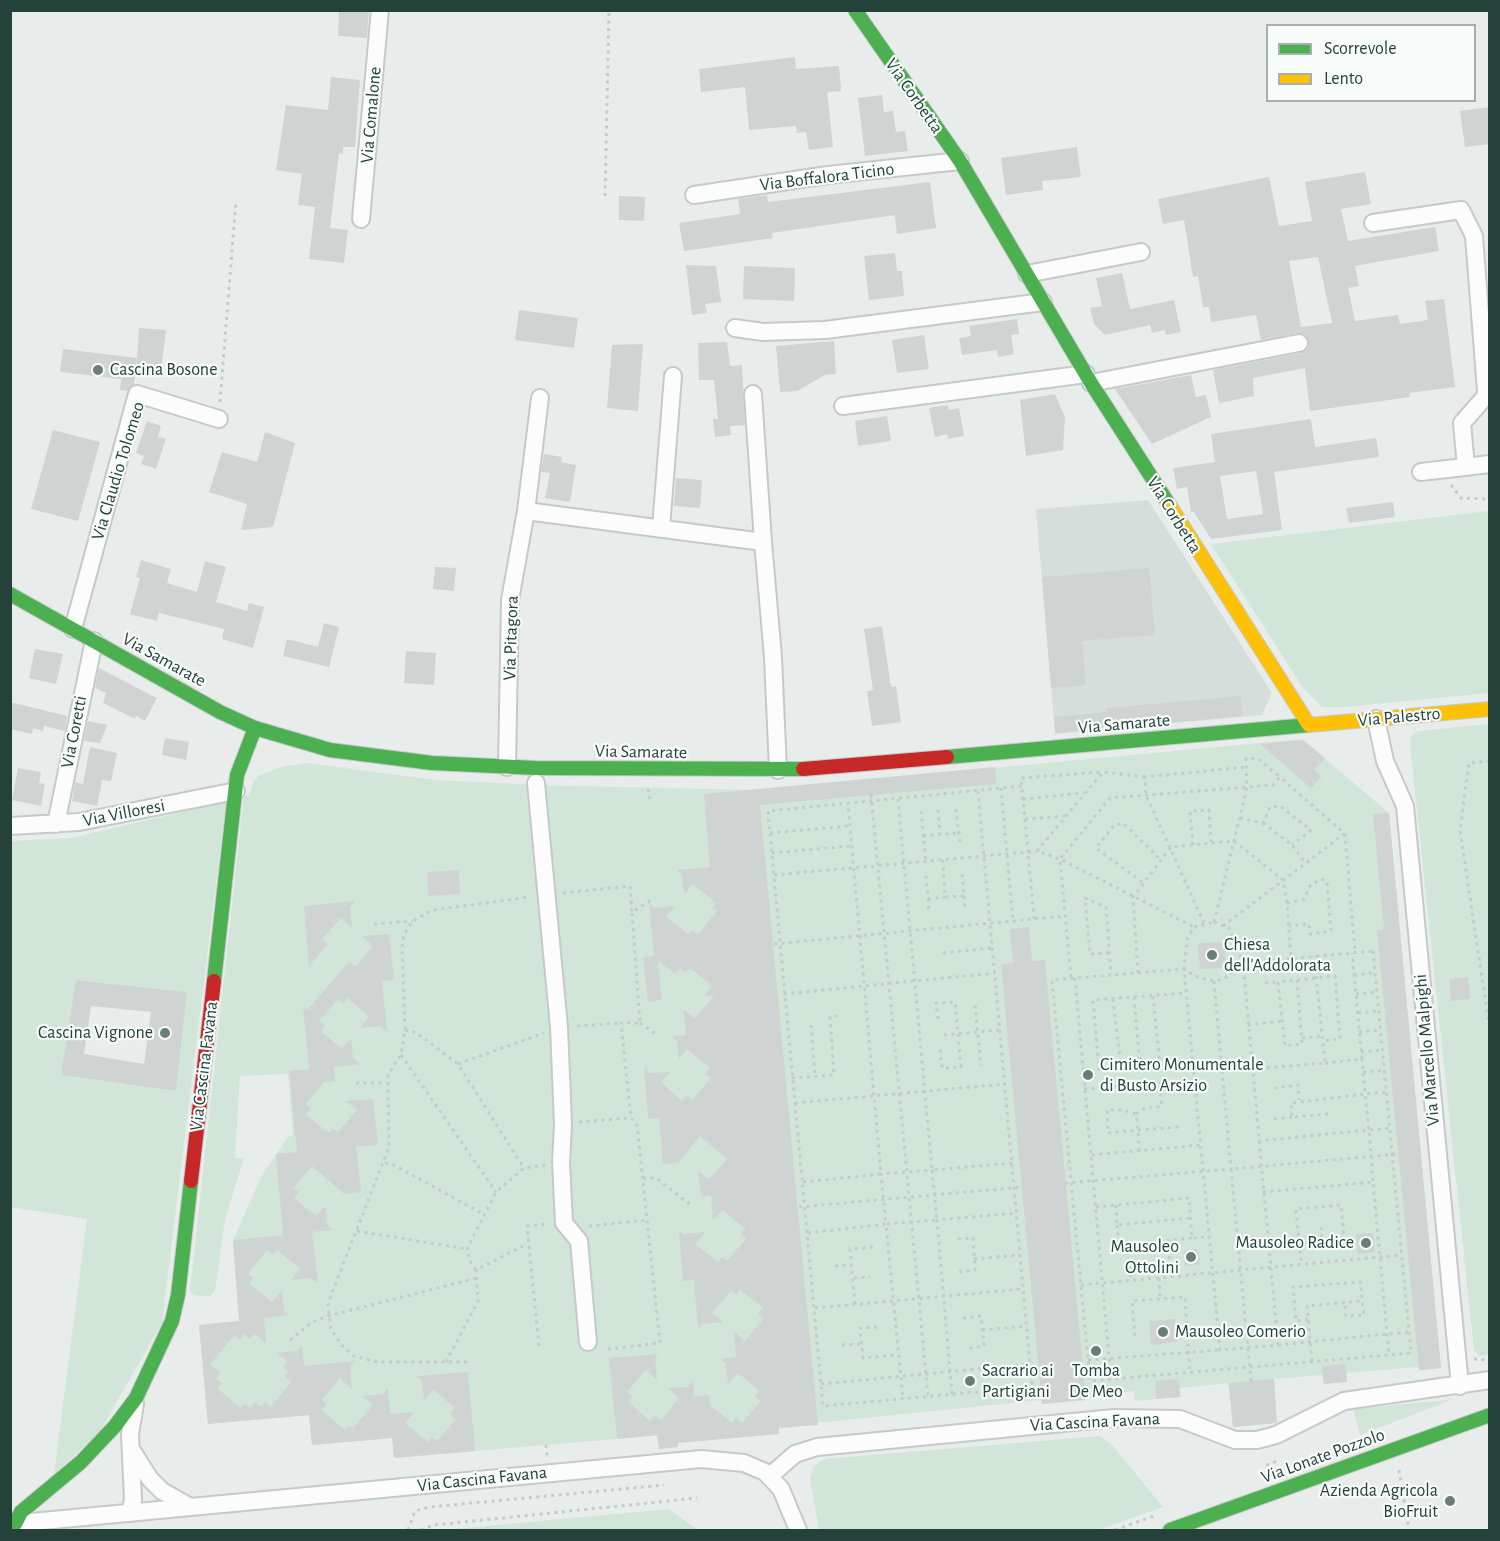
<!DOCTYPE html>
<style>
body{margin:0}
#map{position:relative;width:1500px;height:1541px;overflow:hidden;background:#e8edeb;font-family:"Alegreya Sans",sans-serif}
canvas{display:block}
.frame{position:absolute;inset:0;border:12px solid #24423a;pointer-events:none}
.legend{position:absolute;left:1266px;top:24px;width:210px;height:78px;box-sizing:border-box;background:#f7fbf9;border:2px solid #a3b1ad;margin:0;padding:8px 10px;list-style:none;font-size:18px;color:#24423a}
.legend li{display:flex;align-items:center;gap:12px;height:30px}
.legend b{width:30px;border:2px solid #a3b1ad}
</style>
<div id="map">
<canvas width="1500" height="1541"></canvas>
<div class="frame"></div>
<ul class="legend">
<li><b style="height:8px;background:#4caf50"></b>Scorrevole</li>
<li><b style="height:8px;background:#ffc107"></b>Lento</li>
</ul>
</div>
<script>
const c = document.querySelector('canvas').getContext('2d');
c.lineJoin = 'round';
function fillPath(path, color) {
  c.fillStyle = color;
  c.fill(path, 'evenodd');
}
function toPath(rows) {
  const path = new Path2D();
  for (const r of rows) {
    path.moveTo(r[0], r[1]);
    for (let i = 2; i < r.length; i += 2) path.lineTo(r[i], r[i + 1]);
  }
  return path;
}
function trace(path, color, width, dash) {
  c.strokeStyle = color;
  c.lineWidth = width;
  c.lineCap = dash ? 'butt' : 'round';
  c.setLineDash(dash || []);
  c.stroke(path);
}
function write(font, color, halo, rows, align = 'center') {
  c.font = font + ' "Alegreya Sans",sans-serif';
  c.lineWidth = 4.5;
  c.setLineDash([]);
  c.textBaseline = 'middle';
  c.strokeStyle = halo;
  c.fillStyle = color;
  for (const [text, x, y, turn = 0] of rows) {
    c.save();
    c.translate(x, y);
    c.rotate((+turn || 0) * Math.PI / 180);
    c.textAlign = isNaN(turn) ? turn : align;
    if (halo) c.strokeText(text, 0, 0);
    c.fillText(text, 0, 0);
    c.restore();
  }
}
const built = toPath([
 [1148,500,1272,693,1262,715,1055,734,1036,509]
]);
const green = toPath([
 [1489,511,1489,693,1344,707,1322,707,1303,688,1211,544],
 [1489,724,1489,1355,1479,1356,1474,1350,1410,745,1411,736,1418,731],
 [1302,739,1389,813,1441,1368,1419,1370,1418,1367,1347,1373,1347,1382,1324,1384,1323,1375,1274,1379,1277,1423,1233,1427,1228,1383,1180,1388,1180,1397,1135,1401,1134,1391,1042,1404,1041,1400,826,1422,778,1422,779,1434,699,1441,698,1432,394,1458,392,1438,312,1445,309,1415,208,1424,199,1325,239,1321,233,1240,262,1175,289,1136,293,1136,288,1074,240,1076,235,1158,244,1158,225,1219,215,1291,210,1297,194,1295,190,1291,244,795,249,796,253,783,258,776,281,767,307,763,436,780,536,785,758,790],
 [226,802,162,1323,99,1433,54,1474,87,1219,11,1207,11,841,70,838],
 [76,980,187,992,176,1091,62,1075],
 [1454,1399,1360,1435,1354,1412,1356,1409],
 [1100,1436,1113,1446,1163,1507,1098,1530,819,1530,810,1478,814,1466,824,1459],
 [669,1509,698,1530,443,1530]
]);
const building = toPath([
 [339,10,369,10,367,38,338,36],
 [795,57,796,69,839,66,841,91,827,92,833,147,809,150,806,132,797,133,796,126,749,130,745,87,701,92,699,69],
 [331,77,360,80,355,147,343,147,343,154,339,153,330,228,348,230,344,263,309,259,315,207,298,205,302,174,276,170,286,105,328,110],
 [882,95,884,112,893,111,896,132,905,131,908,151,865,156,858,98],
 [1490,107,1490,144,1465,147,1460,111],
 [1077,147,1081,177,1042,181,1043,190,1006,195,1001,158],
 [1365,172,1371,204,1341,209,1348,241,1435,227,1439,251,1355,266,1359,286,1348,288,1355,321,1398,315,1400,324,1428,320,1425,301,1444,299,1455,387,1409,393,1410,397,1310,411,1305,368,1253,378,1254,396,1219,403,1213,370,1301,353,1309,347,1309,340,1306,336,1298,333,1261,340,1256,315,1211,322,1209,307,1203,307,1198,276,1193,277,1184,220,1163,224,1158,199,1269,177,1279,226,1312,221,1305,182],
 [1318,257,1332,323,1301,327,1289,261],
 [930,182,936,228,897,234,895,215,772,233,773,238,684,251,679,223,740,214,738,199,767,195,768,202],
 [619,196,645,197,644,221,619,220],
 [895,253,897,271,902,271,904,296,869,300,864,256],
 [686,265,716,266,721,302,705,304,707,313,692,315],
 [744,266,795,268,794,301,743,299],
 [1122,273,1130,309,1174,300,1181,332,1166,335,1165,330,1152,333,1150,325,1105,335,1094,324,1090,308,1102,306,1096,278],
 [519,310,578,318,574,348,515,340],
 [1017,319,1019,334,1011,335,1014,354,998,357,997,350,962,355,959,338,971,336,969,326],
 [139,328,166,330,161,369,137,369,137,359,134,384,127,391,120,390,121,379,60,372,63,349,137,358],
 [924,335,929,369,897,373,892,340],
 [834,341,836,374,825,375,797,391,780,392,776,346],
 [727,342,730,366,742,365,745,425,730,426,731,435,715,437,713,419,718,419,714,380,699,380,698,343],
 [643,344,638,411,607,408,612,345],
 [1191,375,1196,397,1206,395,1211,417,1152,444,1115,389],
 [1055,394,1065,417,1063,450,1026,456,1020,400],
 [948,405,949,410,959,408,964,436,948,439,947,434,935,437,929,408],
 [887,416,891,441,858,446,855,421],
 [1311,419,1315,447,1376,438,1379,457,1274,472,1282,530,1211,539,1194,512,1191,512,1187,487,1177,489,1173,468,1215,462,1211,434],
 [1256,471,1263,514,1227,519,1220,476],
 [147,421,161,426,158,437,166,439,156,469,141,464,144,456,136,453],
 [53,430,100,442,78,521,31,509],
 [265,432,295,443,273,527,241,530,247,504,209,492,222,452,257,462],
 [544,454,562,457,561,462,576,465,570,502,545,498,550,473,541,472],
 [676,478,702,480,700,508,674,506],
 [1393,502,1395,517,1349,523,1346,508],
 [141,560,171,569,167,583,197,592,205,561,226,567,216,602,247,611,249,603,264,607,253,648,222,639,224,629,159,613,157,621,130,614,140,578,136,577],
 [435,567,456,568,454,591,433,589],
 [1149,568,1155,635,1082,641,1086,685,1051,688,1042,577],
 [324,623,339,627,329,667,283,656,287,639,318,647],
 [882,626,891,687,896,686,901,722,872,726,867,691,873,690,864,629],
 [35,649,63,654,56,684,29,678],
 [406,651,436,653,434,685,404,683],
 [99,668,157,698,145,721,136,716,135,719,103,703,106,693,95,688],
 [1241,696,1243,716,1055,733,1054,717,1107,712,1107,708],
 [10,702,67,716,65,731,44,726,43,731,33,728,32,734,10,729],
 [88,721,107,725,100,743,84,741],
 [165,738,189,742,186,760,162,755],
 [1303,740,1325,758,1314,770,1322,776,1311,788,1260,744],
 [90,747,117,753,111,781,102,780,97,806,72,801,75,782,83,784],
 [995,767,996,784,760,805,818,1425,779,1428,779,1434,678,1443,678,1447,659,1449,657,1435,617,1439,609,1358,658,1354,655,1358,657,1380,646,1370,627,1392,633,1397,628,1402,650,1421,655,1415,661,1420,679,1398,668,1388,688,1387,693,1381,694,1397,709,1395,710,1405,732,1423,736,1418,742,1423,761,1401,755,1396,759,1391,738,1373,728,1384,726,1363,721,1359,736,1357,734,1332,745,1341,764,1318,758,1314,763,1308,740,1290,736,1295,731,1291,712,1313,723,1322,702,1324,698,1329,694,1280,683,1281,679,1230,683,1234,705,1232,695,1244,718,1262,722,1257,727,1261,746,1239,741,1234,745,1229,723,1210,713,1220,711,1196,701,1197,698,1171,709,1179,727,1159,700,1136,678,1163,663,1164,659,1118,648,1119,644,1067,651,1073,670,1072,661,1082,682,1101,687,1095,692,1100,711,1078,705,1074,710,1068,687,1049,679,1059,677,1041,671,1036,686,1035,683,1009,695,1018,714,996,705,996,712,986,690,968,685,973,680,968,675,974,658,961,662,1000,648,1002,643,957,654,956,649,903,655,908,675,906,666,917,688,934,692,930,698,934,717,911,712,908,716,903,693,884,684,895,682,875,677,870,710,867,704,794],
 [18,768,41,772,39,783,45,784,41,806,12,800],
 [1389,813,1441,1368,1419,1370,1377,930,1384,929,1373,814],
 [459,870,460,894,428,896,427,872],
 [355,901,350,907,352,928,341,918,322,939,328,944,309,966,304,906],
 [1029,927,1032,961,1045,960,1086,1400,1042,1404,1001,964,1013,963,1010,929],
 [389,934,394,980,382,981,387,1032,381,1026,360,1028,369,1017,348,998,343,1004,338,999,319,1021,325,1026,321,1031,342,1049,351,1038,353,1058,360,1064,334,1067,335,1081,324,1082,306,1104,311,1109,306,1115,329,1133,333,1128,338,1132,357,1110,346,1101,373,1099,378,1145,356,1147,361,1192,344,1194,312,1166,293,1188,299,1192,294,1198,316,1216,325,1206,328,1226,333,1230,312,1232,318,1284,311,1278,291,1280,300,1269,277,1250,273,1255,267,1250,248,1274,253,1278,249,1284,272,1302,282,1291,284,1311,289,1315,264,1318,266,1343,255,1334,250,1339,244,1334,240,1340,234,1335,210,1365,220,1373,216,1379,222,1383,217,1388,240,1408,245,1403,251,1408,255,1402,261,1407,265,1402,271,1407,291,1382,285,1377,289,1372,283,1367,288,1362,277,1353,297,1351,302,1345,304,1366,355,1361,350,1367,352,1389,340,1378,322,1400,327,1404,322,1410,345,1430,349,1425,353,1428,373,1405,362,1396,383,1394,388,1388,390,1414,414,1412,405,1423,428,1442,432,1437,437,1441,456,1419,450,1414,455,1408,433,1390,424,1401,422,1381,416,1376,468,1372,475,1451,394,1458,392,1438,312,1445,309,1415,208,1424,199,1325,239,1321,233,1240,283,1235,276,1154,297,1152,289,1071,309,1069,303,1007,307,1010,349,962,355,967,373,946,362,936],
 [1224,942,1226,968,1200,969,1198,943],
 [1468,977,1470,999,1451,1001,1449,979],
 [76,980,187,992,176,1091,61,1075],
 [91,1006,151,1012,144,1064,84,1054],
 [1373,1233,1375,1252,1358,1254,1356,1234],
 [1198,1249,1200,1264,1185,1266,1183,1250],
 [1175,1319,1177,1342,1151,1345,1149,1321],
 [1346,1364,1347,1382,1324,1384,1322,1366],
 [1179,1379,1180,1397,1156,1399,1155,1381],
 [1274,1379,1277,1423,1233,1427,1229,1383]
]);
const path = toPath([
 [605,196,609,10],
 [220,402,236,200],
 [1451,485,1461,498,1490,499],
 [1490,761,1469,763,1460,830,1490,1031],
 [1145,777,1103,772,1037,851,1060,859,1194,927],
 [1001,788,1013,921],
 [648,789,650,799],
 [978,791,1032,1387,823,1406,768,811,1022,786],
 [871,795,928,1396],
 [898,799,932,1170,1012,1163],
 [1023,799,1084,793],
 [956,809,960,844],
 [938,810,940,834],
 [921,811,926,861],
 [1240,818,1263,823,1270,807,1280,806,1311,830,1292,845],
 [1025,819,1067,816],
 [1263,823,1292,845,1305,863],
 [770,833,849,826],
 [923,836,958,833],
 [1193,845,1190,811,1209,810,1211,843],
 [772,853,851,846],
 [943,860,945,897,964,896,962,873],
 [774,875,1028,852,1021,778,1103,772],
 [926,876,929,911],
 [1142,882,1096,848,1114,825,1123,823,1160,859],
 [563,893,630,886,632,912],
 [964,896,965,908],
 [928,899,945,897],
 [1287,903,1304,899,1310,886,1321,879,1327,882,1331,931,1310,934,1309,924,1289,926],
 [1034,919,1028,852,1037,851],
 [1214,922,1229,928,1243,963,1278,1345,1220,1350,1184,969,1187,939,1194,927,1214,922],
 [1214,922,1247,787,1246,759,1257,758,1280,777],
 [1204,923,1146,795,1145,777,1246,767],
 [374,924,413,921],
 [1223,926,1344,834],
 [774,944,1065,916],
 [1373,951,1411,1353,1090,1381,1052,980,1184,969,1195,976,1214,981,1224,979,1243,963,1373,951],
 [943,953,991,948],
 [1109,953,1090,954,1085,898,1106,907,1111,974],
 [1138,973,1133,897,1171,847,1234,841,1283,880,1287,903,1291,958],
 [1354,975,1375,973],
 [1071,977,1060,859,1110,798,1273,785,1280,777,1345,834,1355,953],
 [1075,978,1111,1379],
 [1297,980,1302,1044,1285,1046,1278,982,1335,976,1340,1039,1322,1041],
 [1265,983,1278,982],
 [784,994,995,973],
 [1356,994,1377,992],
 [1153,996,1160,1064,1099,1069,1093,1000,1186,993],
 [1134,997,1140,1066],
 [1113,999,1121,1067],
 [975,1005,981,1066],
 [1358,1013,1379,1011],
 [938,1019,936,1003,955,1002,961,1067,942,1068,940,1047],
 [640,1023,659,1036],
 [811,1025,815,1076],
 [1248,1025,1282,1021],
 [577,1026,621,1023],
 [405,1030,417,1033,458,1064,524,1168],
 [1359,1032,1381,1030],
 [944,1035,999,1030],
 [1302,1038,1322,1036],
 [1361,1052,1383,1050],
 [401,1055,496,1192],
 [1325,1063,1362,1059,1352,953],
 [458,1064,544,1033],
 [1252,1069,1325,1063,1314,956],
 [1363,1072,1385,1070],
 [792,1078,834,1075,830,1017,842,1015],
 [356,1083,387,1083],
 [1274,1088,1298,1085,1299,1100],
 [1084,1089,1194,1080],
 [795,1103,1005,1084],
 [1136,1114,1145,1108,1162,1106,1159,1083],
 [1328,1114,1292,1117,1291,1103,1365,1094,1362,1059],
 [1274,1119,1292,1117],
 [579,1122,631,1118],
 [1258,1141,1369,1130,1365,1094,1387,1092],
 [1139,1151,1138,1130,1136,1114,1123,1110,1107,1110,1108,1133,1138,1130,1179,1127],
 [1092,1155,1201,1145],
 [385,1163,394,1165,483,1214],
 [932,1170,937,1220,886,1224,881,1174,932,1170],
 [643,1178,656,1178,692,1206],
 [1373,1181,1369,1130,1390,1128],
 [803,1182,881,1174,848,804],
 [1065,1183,1231,1169,1214,981],
 [1263,1192,1373,1182,1389,1355],
 [1116,1205,1117,1225,1191,1218],
 [799,1207,1023,1187],
 [1096,1207,1189,1198,1192,1238,1208,1237],
 [1117,1225,1119,1245,1192,1238],
 [589,1226,647,1220],
 [1321,1227,1322,1240],
 [357,1231,467,1249],
 [808,1233,886,1224,903,1399],
 [958,1239,973,1238,975,1270,958,1272],
 [1168,1241,1171,1277],
 [1299,1243,1296,1209,1341,1205,1344,1238,1299,1243,1302,1264],
 [1128,1244,1131,1280],
 [974,1259,1020,1255],
 [835,1266,851,1265],
 [476,1270,471,1263,467,1249,496,1192,524,1168,545,1165],
 [854,1278,870,1277],
 [1159,1278,1160,1299],
 [1081,1285,1402,1255],
 [855,1304,850,1249,874,1247],
 [815,1308,1023,1289],
 [963,1318,981,1316,984,1346,969,1348],
 [1308,1319,1296,1321,1293,1287,1361,1282,1362,1301],
 [877,1327,860,1328,863,1358,898,1355],
 [982,1330,1027,1326],
 [1135,1336,1132,1301,1185,1297,1190,1372],
 [290,1340,312,1322,328,1316,477,1278],
 [842,1345,861,1344],
 [1278,1345,1409,1332],
 [539,1346,527,1226,548,1224],
 [608,1349,660,1343,637,1125,631,1118,621,1023,640,1023,632,912,653,899],
 [1474,1359,1490,1360],
 [1088,1360,1220,1350],
 [1312,1361,1307,1306,1362,1301,1364,1315,1346,1316,1345,1303],
 [446,1362,478,1301,476,1270,527,1244],
 [467,1362,378,1362,354,1356,343,1347,331,1329,328,1303,389,1147,388,1075,401,1054,405,1030,402,947,404,934,413,921,432,910,529,897],
 [1251,1381,1231,1169,1398,1154],
 [821,1384,1030,1364],
 [952,1394,937,1220,1017,1213],
 [546,1445,547,1456],
 [1266,1465,1275,1462,1279,1470],
 [1399,1470,1409,1530],
 [408,1530,415,1511,430,1507,664,1485],
 [421,1530,434,1525,697,1498],
 [1115,1530,1154,1516]
]);
const street = toPath([
 [694,195,828,175,960,161],
 [361,219,380,10],
 [1373,223,1461,210,1474,236,1486,391,1485,397,1462,423,1466,467],
 [1027,274,1141,252],
 [735,328,763,332,825,330,1043,302],
 [1091,383,1299,343],
 [753,394,763,542],
 [843,406,1086,374],
 [1421,472,1490,464],
 [526,511,540,398],
 [661,528,673,376],
 [73,629,137,394,219,419],
 [1376,719,1385,761,1405,806,1460,1386],
 [507,767,510,600,526,511,763,542,773,657,778,770],
 [536,783,559,1027,563,1124,561,1162,564,1223,579,1241,588,1342],
 [56,824,94,641],
 [10,826,79,822,236,791],
 [131,1449,150,1479,162,1491,190,1507],
 [770,1476,795,1454,817,1447,1114,1418,1180,1419,1235,1440,1257,1440,1276,1435,1344,1401,1490,1380],
 [130,1513,133,1500,130,1434,135,1404],
 [10,1524,701,1459,744,1463,765,1472,781,1489,798,1530]
]);
const fast = toPath([
 [855,10,960,161,1091,383,1170,506],
 [10,594,220,712,255,728,330,750,432,763,536,768,803,769],
 [947,757,1309,725],
 [214,981,237,775,255,728],
 [15,1524,21,1512,81,1462,115,1426,136,1398,172,1321,178,1295,191,1181],
 [1170,1530,1490,1415]
]);
const slow = toPath([
 [1170,506,1309,725],
 [1309,725,1490,709]
]);
const jam = toPath([
 [803,769,947,757],
 [191,1181,214,981]
]);
const markers = [
 [98,370,6,"#697e78"],
 [1212,955,6,"#697e78"],
 [165,1033,6,"#697e78"],
 [1088,1075,6,"#697e78"],
 [1366,1243,6,"#697e78"],
 [1191,1257,6,"#697e78"],
 [1163,1332,6,"#697e78"],
 [1096,1351,6,"#697e78"],
 [970,1381,6,"#697e78"],
 [1450,1501,6,"#697e78"]
];
const streetNames = [
 ["Via Corbetta",914,96,55],
 ["Via Comalone",371,115,-85],
 ["Via Boffalora Ticino",827,177,-7],
 ["Via Claudio Tolomeo",118,471,-73],
 ["Via Corbetta",1174,515,58],
 ["Via Pitagora",511,638,-88],
 ["Via Samarate",164,660,29],
 ["Via Palestro",1399,717,-5],
 ["Via Samarate",1124,724,-5],
 ["Via Coretti",74,732,-79],
 ["Via Samarate",641,752,1],
 ["Via Villoresi",124,813,-11],
 ["Via Marcello Malpighi",1427,1050,-95],
 ["Via Cascina Favana",204,1066,-83],
 ["Via Cascina Favana",1095,1422,-3],
 ["Via Lonate Pozzolo",1323,1456,-20],
 ["Via Cascina Favana",482,1479,-6]
];
const poiNames = [
 ["Cascina Bosone",110,370],
 ["Chiesa",1224,945],
 ["dell'Addolorata",1224,966],
 ["Cascina Vignone",153,1033,"right"],
 ["Cimitero Monumentale",1100,1065],
 ["di Busto Arsizio",1100,1086],
 ["Mausoleo Radice",1354,1243,"right"],
 ["Mausoleo",1179,1247,"right"],
 ["Ottolini",1179,1268,"right"],
 ["Mausoleo Comerio",1175,1332],
 ["Sacrario ai",982,1371],
 ["Partigiani",982,1392],
 ["Tomba",1096,1371,"center"],
 ["De Meo",1096,1392,"center"],
 ["Azienda Agricola",1438,1491,"right"],
 ["BioFruit",1438,1512,"right"]
];
fillPath(built, '#d6dedb');
fillPath(green, '#d1e6d8');
fillPath(building, '#cfd4d2');
trace(street, '#c5cac8', 20);
trace(fast, '#c3cbc8', 16);
trace(slow, '#c3cbc8', 16);
trace(jam, '#c3cbc8', 16);
trace(path, '#c3ccca', 3, [3, 4.5]);
trace(street, '#fcfcfc', 16);
trace(fast, '#4caf50', 14);
trace(slow, '#ffc107', 14);
trace(jam, '#c62828', 14);
for (const [x, y, r, color] of markers) {
  const dot = new Path2D();
  dot.arc(x, y, r, 0, 2 * Math.PI);
  c.fillStyle = color;
  c.fill(dot);
  trace(dot, '#f7fbf9', 2);
}
write('18px', '#24423a', '#f7fbf9', streetNames);
write('18px', '#24423a', '#f7fbf9', poiNames, 'left');
</script>
